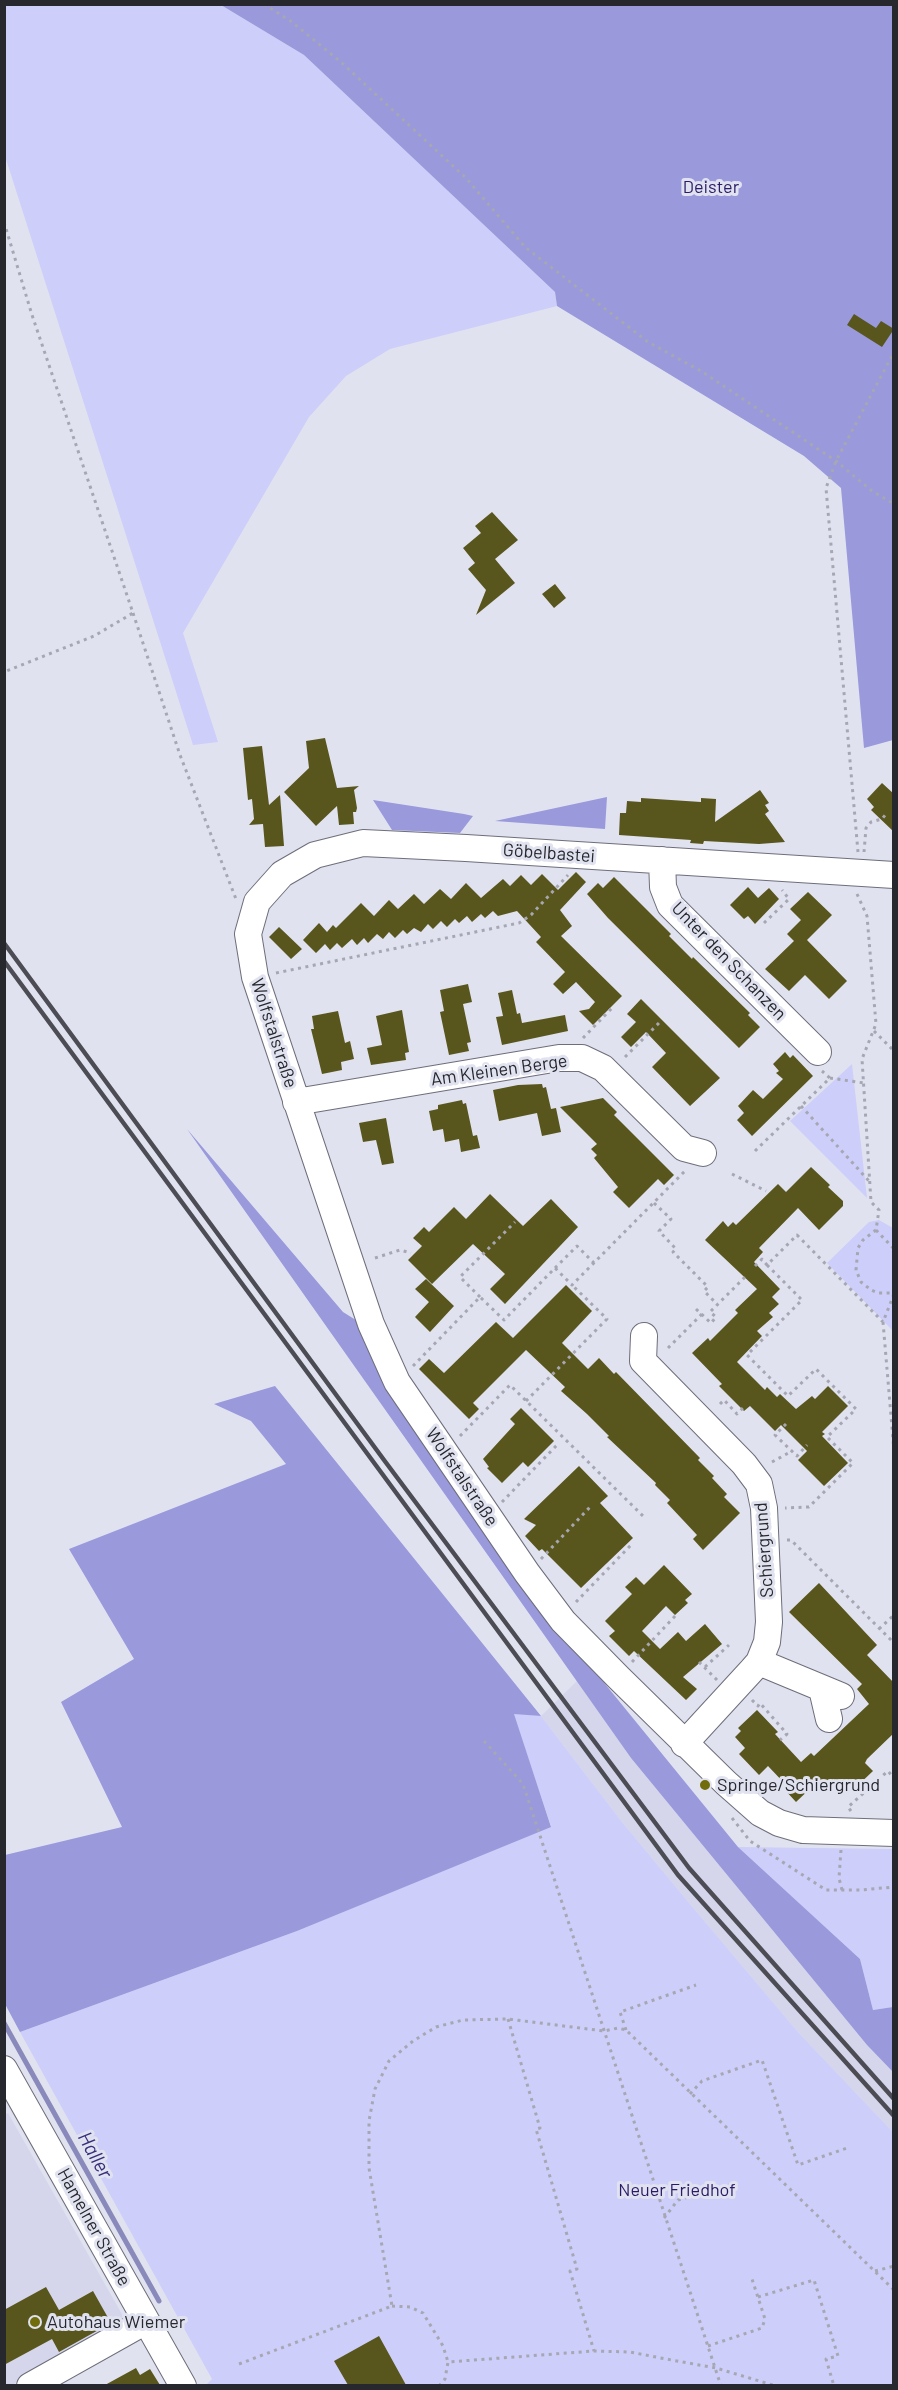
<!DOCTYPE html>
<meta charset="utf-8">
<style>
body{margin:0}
#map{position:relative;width:898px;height:2390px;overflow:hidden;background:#e1e2f0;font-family:Barlow,sans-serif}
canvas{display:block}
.frame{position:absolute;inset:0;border:6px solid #27282d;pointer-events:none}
</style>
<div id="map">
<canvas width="898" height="2390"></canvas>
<div class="frame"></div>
</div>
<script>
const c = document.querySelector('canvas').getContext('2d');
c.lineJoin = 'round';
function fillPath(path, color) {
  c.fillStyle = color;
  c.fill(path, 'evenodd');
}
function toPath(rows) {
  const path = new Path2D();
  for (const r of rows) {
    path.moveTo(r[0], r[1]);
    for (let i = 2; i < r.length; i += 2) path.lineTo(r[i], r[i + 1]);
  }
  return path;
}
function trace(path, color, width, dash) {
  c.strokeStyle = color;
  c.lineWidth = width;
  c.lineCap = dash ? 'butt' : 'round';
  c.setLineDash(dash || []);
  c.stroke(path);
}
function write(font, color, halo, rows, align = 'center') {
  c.font = font + ' Barlow,sans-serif';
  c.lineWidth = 6;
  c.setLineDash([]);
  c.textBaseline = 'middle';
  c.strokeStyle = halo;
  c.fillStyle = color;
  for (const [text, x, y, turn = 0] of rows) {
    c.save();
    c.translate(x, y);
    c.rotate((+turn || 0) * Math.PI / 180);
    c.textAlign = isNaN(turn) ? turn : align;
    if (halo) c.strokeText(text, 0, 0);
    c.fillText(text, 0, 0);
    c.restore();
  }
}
const built = toPath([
 [577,1681,631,1758,867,2045,893,2072,893,2132,798,2032,690,1904,622,1822,541,1716],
 [8,2113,127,2323,12,2385,5,2386,4,2115]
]);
const green = toPath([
 [4,5,221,5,304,55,555,292,557,306,390,349,346,376,309,417,183,633,218,742,193,745,5,156],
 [852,1064,867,1198,790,1121],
 [879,1220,893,1228,893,1331,827,1263,869,1222],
 [513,1713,541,1716,622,1822,690,1904,798,2032,893,2132,893,2385,206,2385,212,2379,20,2032,297,1931,551,1826],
 [738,1847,893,1849,893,2007,873,2010,860,1959]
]);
const forest = toPath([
 [221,5,893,5,893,740,864,748,841,488,804,456,557,306,555,292,304,55],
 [607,797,605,829,495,821],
 [373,800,464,814,473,816,460,833,392,830],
 [187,1129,343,1312,359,1322,507,1558,610,1690,738,1847,860,1959,873,2010,893,2007,893,2072,867,2045,631,1758],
 [275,1386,541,1716,514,1714,551,1827,297,1931,20,2032,5,2004,5,1855,122,1827,61,1702,134,1659,69,1549,286,1464,251,1421,214,1404]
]);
const stream = toPath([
 [4,2023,159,2301]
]);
const building = toPath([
 [854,314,876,328,881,321,894,329,882,347,847,325],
 [492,512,518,540,495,559,515,583,476,615,486,590,468,569,475,563,463,548,481,533,475,526],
 [555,584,566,598,554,608,542,594],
 [325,738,337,788,359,786,354,790,357,808,356,812,353,812,354,824,339,825,337,806,316,826,284,792,309,768,306,741],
 [262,746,269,805,280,795,284,846,265,847,263,824,249,825,254,819,252,799,248,800,243,748],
 [882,783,894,794,894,832,871,810,874,807,867,799],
 [760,790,769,803,765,805,769,811,765,814,785,842,759,844,704,841,703,844,690,843,691,840,619,835,620,813,626,813,627,801,641,802,641,798,701,802,701,798,716,799,715,822],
 [576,872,586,882,560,910,572,926,561,936,622,996,593,1025,579,1011,589,1009,595,1002,576,982,563,994,553,984,565,972,536,942,541,937,517,911,498,916,493,911,485,918,481,914,472,922,467,916,459,923,455,919,447,927,441,921,433,929,428,924,421,932,414,928,407,934,403,930,395,938,389,932,383,939,377,934,368,943,364,938,357,945,352,939,342,948,337,943,330,950,325,944,316,953,303,940,319,923,327,932,333,925,336,928,361,903,374,916,389,900,398,909,414,894,424,904,440,889,451,899,466,883,481,898,503,879,510,886,521,875,531,885,542,874,558,890],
 [614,877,671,934,669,936,692,959,693,957,750,1013,748,1015,760,1027,739,1048,608,918,587,894,598,883,603,888],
 [748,887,758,898,769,888,779,899,755,924,748,916,744,919,730,905],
 [808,892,832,915,807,940,847,981,829,999,805,975,789,991,765,969,794,941,787,934,801,920,790,909],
 [279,927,302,949,291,959,269,937],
 [468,984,472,1002,463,1004,471,1042,467,1043,469,1051,449,1055,440,1012,444,1011,440,990],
 [512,990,517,1014,520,1013,522,1023,565,1015,568,1031,502,1045,496,1017,503,1016,498,993],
 [641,999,720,1078,690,1106,652,1067,666,1053,646,1032,631,1047,621,1037,636,1022,627,1014],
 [402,1010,409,1052,405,1053,406,1060,371,1065,367,1048,382,1045,376,1016],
 [338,1011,345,1043,350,1041,354,1059,341,1062,342,1070,322,1074,311,1029,314,1029,312,1016],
 [785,1052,790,1058,793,1055,813,1076,752,1136,737,1120,744,1113,738,1106,753,1090,763,1099,783,1079,776,1073,779,1071,773,1064],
 [542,1084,543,1088,546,1087,551,1109,556,1108,561,1132,542,1136,537,1113,499,1121,493,1090,518,1085],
 [603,1098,617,1112,614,1115,674,1175,664,1185,658,1179,629,1208,613,1192,618,1187,594,1158,597,1155,591,1149,597,1144,560,1107],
 [462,1100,463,1104,466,1103,473,1136,477,1135,480,1148,461,1152,459,1139,445,1142,443,1129,433,1131,429,1111,438,1109,438,1105],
 [386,1118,394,1163,382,1165,376,1140,363,1142,359,1123],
 [811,1167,830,1185,828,1187,843,1201,843,1206,819,1230,798,1208,759,1248,763,1252,754,1262,780,1289,772,1297,779,1304,769,1313,773,1317,757,1331,762,1336,737,1362,765,1390,767,1387,777,1397,780,1394,796,1409,812,1396,815,1399,828,1386,848,1406,822,1432,825,1434,822,1436,848,1463,824,1486,798,1460,807,1451,781,1425,775,1431,750,1406,744,1411,719,1386,722,1384,692,1353,708,1338,710,1341,738,1313,735,1310,757,1289,705,1240,723,1221,728,1227,733,1222,736,1225,778,1184,786,1192],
 [490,1194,523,1226,551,1199,578,1227,505,1304,490,1289,505,1274,473,1244,432,1284,408,1260,422,1246,413,1238,424,1227,429,1232,454,1207,466,1219],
 [426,1279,454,1306,430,1332,415,1317,429,1302,415,1289],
 [566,1285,592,1311,562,1343,588,1369,599,1358,614,1374,616,1372,700,1458,698,1460,714,1476,712,1478,727,1494,724,1497,740,1513,703,1550,693,1539,697,1535,667,1503,670,1500,655,1485,656,1483,607,1437,609,1436,587,1414,561,1391,565,1387,526,1350,473,1403,479,1409,469,1419,419,1369,429,1359,444,1373,496,1322,513,1338],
 [521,1408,554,1441,528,1467,523,1462,502,1483,487,1468,489,1467,483,1459,515,1424,510,1419],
 [579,1466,608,1496,600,1503,633,1538,581,1588,542,1549,539,1551,525,1536,536,1525,524,1519],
 [664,1565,692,1594,685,1600,688,1603,675,1615,666,1606,642,1631,660,1649,678,1632,686,1641,705,1624,722,1644,683,1677,697,1689,686,1700,634,1651,629,1656,609,1636,615,1631,605,1621,632,1594,625,1587,636,1577,644,1585],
 [819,1583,877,1645,867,1655,894,1683,894,1733,867,1759,865,1763,873,1771,852,1791,841,1780,839,1781,836,1779,822,1791,815,1784,796,1802,784,1789,787,1786,768,1766,759,1775,739,1754,745,1748,735,1737,741,1731,738,1728,757,1710,778,1732,775,1734,801,1762,811,1753,814,1756,869,1704,857,1689,862,1684,789,1612],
 [46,2287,59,2310,93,2291,111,2323,59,2352,52,2339,4,2365,4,2310],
 [379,2336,406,2385,348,2385,334,2361],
 [136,2368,140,2375,150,2369,160,2385,105,2385]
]);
const path = toPath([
 [264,4,292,22,342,63,466,178,525,247,648,342,701,371,836,461,872,491,894,504],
 [4,222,32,315,133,613,94,636,4,672],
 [133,613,180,755,236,899],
 [858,852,826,488,836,461,894,352],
 [864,852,866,828,871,822,882,819,886,814],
 [857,894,867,916,876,1024,862,1059,871,1202,879,1210,876,1230,863,1240,858,1248,856,1270,861,1282,871,1290,878,1293,894,1293],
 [764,923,789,899,782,890],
 [276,973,519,923,531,915,568,875],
 [874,1031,894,1051],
 [583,1038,613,1007],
 [625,1057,660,1022],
 [830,1078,864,1083],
 [801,1106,869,1181],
 [755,1151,830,1078,822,1071],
 [732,1174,766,1191],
 [654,1203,671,1219,659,1231,676,1249,673,1252,708,1287,704,1291,717,1304],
 [876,1230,894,1249],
 [375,1258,400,1250,411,1253],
 [767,1265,802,1300,747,1355,788,1396,816,1369,856,1409,827,1437,853,1463,809,1507,785,1508],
 [755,1266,762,1259,767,1265,797,1235,883,1322],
 [555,1268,577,1246,594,1263],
 [894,1294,883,1322,894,1451],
 [480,1297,460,1277,515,1222],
 [696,1309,711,1323,716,1317,710,1312,745,1277],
 [668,1348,702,1314],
 [413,1366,480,1297,504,1320,555,1268,572,1285,685,1171],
 [526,1401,607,1319,572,1285],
 [720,1404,724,1400,737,1414,745,1406],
 [786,1424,775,1435,797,1456,807,1445],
 [460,1436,510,1385,643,1516],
 [772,1462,792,1451],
 [502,1502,557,1445],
 [787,1540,791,1540,894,1643],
 [541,1559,590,1507],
 [576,1602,631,1545],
 [879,1629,894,1615],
 [632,1662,676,1615],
 [699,1662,717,1680],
 [705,1667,729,1645],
 [752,1700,758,1706,760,1703,787,1734,780,1740],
 [484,1741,523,1784,721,2386],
 [851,1811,848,1807,888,1771,894,1778],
 [732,1818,750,1841,826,1890,860,1890,894,1887],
 [841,1850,839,1878,842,1890],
 [508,2019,540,2128,536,2129,577,2269,570,2271,594,2351],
 [626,2030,620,2012,696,1985],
 [690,2094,702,2081,762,2060,798,2165,850,2147],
 [664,2218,678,2200,737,2183],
 [875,2271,894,2266],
 [758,2297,814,2280,838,2356,826,2359,834,2386],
 [392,2306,410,2307,423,2313,443,2346,448,2362],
 [708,2346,762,2328,765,2319,751,2276],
 [239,2364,392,2306,369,2168,369,2121,375,2089,389,2061,413,2041,436,2027,463,2020,508,2019,604,2031,618,2028,626,2030,894,2290],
 [439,2386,445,2379,448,2362,594,2351,630,2352,666,2359,716,2368,776,2386]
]);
const minor = toPath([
 [662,860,663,887,670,905,818,1052],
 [894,875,466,848,363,843,315,855,282,874,257,902,248,934,255,977,371,1324,397,1382,527,1573,563,1621,618,1677,726,1783,760,1813,779,1823,803,1830,894,1833],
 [296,1102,559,1058,582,1058,603,1068,684,1148,703,1153],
 [644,1336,643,1361,744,1464,759,1484,764,1508,769,1622,767,1642,759,1662,752,1670,684,1744],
 [759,1662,841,1696],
 [822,1689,829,1719],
 [4,2069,183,2386],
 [30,2386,146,2321]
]);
const rail = toPath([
 [4,943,384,1460,689,1868,894,2099],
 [4,961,678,1875,894,2116]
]);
const markers = [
 [705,1785,6,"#726d0c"],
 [35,2322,6,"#726d0c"]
];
const parkNames = [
 ["Deister",711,187],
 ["Neuer Friedhof",677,2190]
];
const streetNames = [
 ["Göbelbastei",549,853,4],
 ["Unter den Schanzen",729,961,46],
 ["Wolfstalstraße",274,1033,72],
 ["Am Kleinen Berge",499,1070,-8],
 ["Wolfstalstraße",462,1477,56],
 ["Schiergrund",764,1550,-94],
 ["Hamelner Straße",94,2227,61]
];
const poiNames = [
 ["Springe/Schiergrund",717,1785],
 ["Autohaus Wiemer",47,2322]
];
const waterNames = [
 ["Haller",95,2155,61]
];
fillPath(built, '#d5d6eb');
fillPath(green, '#cdcef9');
fillPath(forest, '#9999dc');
trace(stream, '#8989bb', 5);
fillPath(building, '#59561d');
trace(minor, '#6d6e7a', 28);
trace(path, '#a6a7b3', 3, [3, 4.5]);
trace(minor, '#fff', 26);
trace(rail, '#4c4d54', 4.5);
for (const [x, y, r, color] of markers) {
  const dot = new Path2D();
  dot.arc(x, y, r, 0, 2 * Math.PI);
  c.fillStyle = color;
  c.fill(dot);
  trace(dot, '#e1e2f0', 2);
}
write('18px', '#291b68', '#e1e2f0', parkNames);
write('18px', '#27282d', '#e1e2f0', streetNames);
write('18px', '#27282d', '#e1e2f0', poiNames, 'left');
write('italic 20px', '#382e7c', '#e1e2f0', waterNames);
</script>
